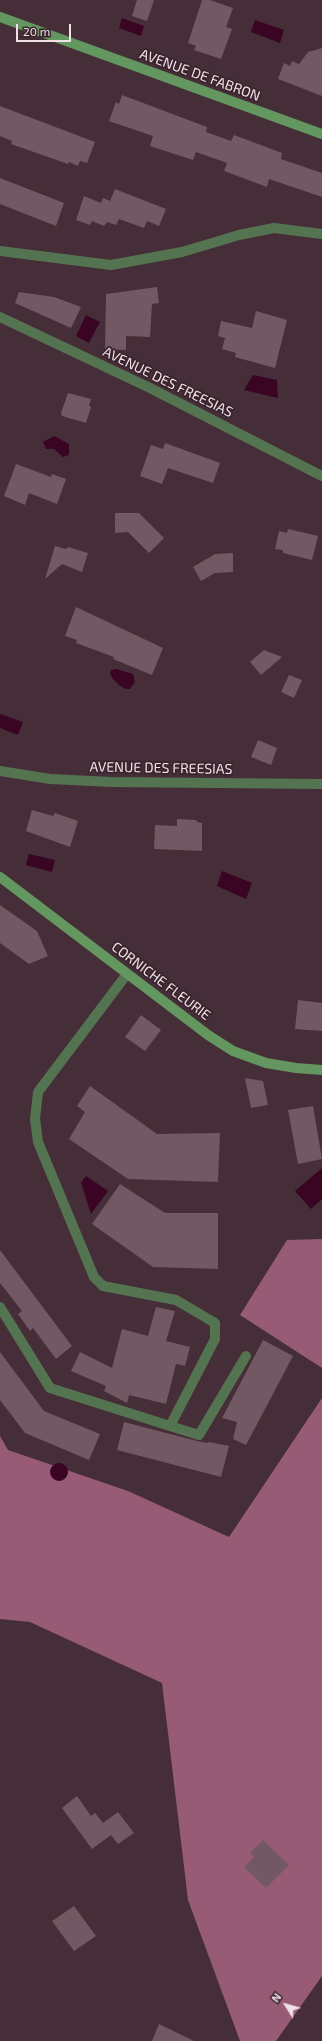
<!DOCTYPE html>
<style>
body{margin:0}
#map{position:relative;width:322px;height:2041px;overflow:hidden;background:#452e38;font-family:"Exo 2",sans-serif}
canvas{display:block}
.north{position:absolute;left:266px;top:1985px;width:40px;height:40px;-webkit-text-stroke:3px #3a242e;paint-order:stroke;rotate:307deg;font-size:11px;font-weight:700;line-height:16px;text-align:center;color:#f0e1e7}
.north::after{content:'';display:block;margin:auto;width:14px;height:18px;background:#f0e1e7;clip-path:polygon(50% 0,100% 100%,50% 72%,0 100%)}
.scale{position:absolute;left:16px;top:24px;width:55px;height:18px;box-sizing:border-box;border:2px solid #f0e1e7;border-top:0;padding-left:5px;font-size:12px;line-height:14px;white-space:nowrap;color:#f0e1e7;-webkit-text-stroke:3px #3a242e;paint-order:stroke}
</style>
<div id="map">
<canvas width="322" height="2041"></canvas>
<div class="north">N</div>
<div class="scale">20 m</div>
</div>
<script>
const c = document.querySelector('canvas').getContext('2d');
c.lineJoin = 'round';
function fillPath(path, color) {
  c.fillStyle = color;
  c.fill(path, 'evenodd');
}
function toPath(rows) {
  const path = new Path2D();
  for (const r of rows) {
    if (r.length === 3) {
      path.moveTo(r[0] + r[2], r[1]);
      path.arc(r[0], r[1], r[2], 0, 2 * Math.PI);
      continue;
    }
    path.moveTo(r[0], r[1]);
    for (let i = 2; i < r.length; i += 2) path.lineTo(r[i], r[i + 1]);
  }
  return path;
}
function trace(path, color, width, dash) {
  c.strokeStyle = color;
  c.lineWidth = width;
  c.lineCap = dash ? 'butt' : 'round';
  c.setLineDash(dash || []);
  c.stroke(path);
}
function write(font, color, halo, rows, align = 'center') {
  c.font = font + ' "Exo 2",sans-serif';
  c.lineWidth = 3.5;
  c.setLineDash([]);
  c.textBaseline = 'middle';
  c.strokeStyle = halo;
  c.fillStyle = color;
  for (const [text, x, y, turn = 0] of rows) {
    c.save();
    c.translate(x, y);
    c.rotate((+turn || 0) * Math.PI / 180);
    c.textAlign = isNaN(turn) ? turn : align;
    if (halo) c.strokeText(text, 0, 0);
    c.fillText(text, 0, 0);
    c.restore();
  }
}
const forest = toPath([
 [322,1239,322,1368,240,1315,287,1240],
 [322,1398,322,1976,276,2041,240,2041,188,1900,162,1683,30,1622,0,1619,0,1436,8,1450,128,1491,229,1537]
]);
const water = toPath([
 [122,18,144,26,141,36,119,28],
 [255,20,284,30,280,43,251,32],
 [86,315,100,322,89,343,76,336],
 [253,375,277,380,278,398,244,390],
 [54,436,69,444,69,455,63,457,54,449,46,449,43,442],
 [116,669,133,674,135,682,130,689,126,689,120,686,113,679,110,674,111,670],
 [0,714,23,722,18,735,0,728],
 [29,854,55,860,52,872,26,865],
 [222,871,252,883,246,899,217,886],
 [322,1168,322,1199,311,1209,295,1191],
 [86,1176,108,1191,91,1214,81,1183],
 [59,1472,9]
]);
const building = toPath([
 [137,0,154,0,147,21,132,16],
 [202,0,210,0,233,8,226,27,232,29,221,59,194,50,196,46,188,43],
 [322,48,322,96,278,79,284,63,290,66,292,61,299,64,308,52],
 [122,95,207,127,206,132,231,141,234,135,282,153,281,159,322,173,322,197,269,179,267,187,224,171,227,163,196,152,193,160,150,146,153,136,109,121,116,102,119,104],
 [0,106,95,142,87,163,80,161,78,166,69,162,68,164,11,144,12,141,0,136],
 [0,178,64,203,56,226,0,204],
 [115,189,166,209,159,226,147,221,144,228,119,219,116,225,107,222,104,226,92,221,90,225,76,220,84,196,101,203,103,198,110,201],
 [157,287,159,303,152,304,150,337,126,336,126,350,105,349,106,294],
 [19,292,54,297,81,307,71,328,15,303],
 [256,311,287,320,275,368,235,357,236,353,222,349,225,338,218,336,221,321,252,328],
 [68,393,91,399,89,406,91,407,86,423,62,416,61,413],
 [165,443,220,463,213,483,168,468,162,484,140,476,151,445,163,449],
 [16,464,51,477,52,474,66,479,57,504,29,493,25,505,4,496],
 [115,513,139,513,164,538,149,553,128,532,115,533],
 [288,529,318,536,312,560,283,553,283,550,275,549,279,531,287,533],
 [55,546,66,549,68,547,88,553,82,572,62,564,45,579],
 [233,553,233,572,215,573,201,581,193,567,215,554],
 [76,607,163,648,152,675,113,659,114,657,76,643,77,640,65,636],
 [264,650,282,657,261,675,250,662],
 [289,675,302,680,294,698,281,692],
 [258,740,277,748,271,765,251,757],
 [32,810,53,816,55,813,78,821,70,847,26,831],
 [177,819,196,820,197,822,202,823,202,851,154,849,155,825,177,826],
 [0,905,37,931,48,956,29,964,0,943],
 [298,1000,322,1003,322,1031,295,1029],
 [141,1015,161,1030,145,1051,125,1037],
 [245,1078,263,1081,268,1105,251,1108],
 [90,1086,157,1134,220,1133,218,1182,128,1179,69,1139,85,1112,77,1106],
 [313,1106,322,1159,298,1164,288,1110],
 [120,1184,165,1213,218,1213,218,1269,153,1267,92,1224],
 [0,1250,72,1346,56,1359,33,1328,30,1331,18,1314,22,1311,0,1283],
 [156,1307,175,1311,166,1341,190,1347,185,1366,176,1364,166,1404,129,1395,127,1403,104,1391,106,1386,71,1371,80,1352,112,1368,122,1329,148,1336],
 [263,1340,293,1356,246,1445,233,1439,237,1422,222,1418],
 [0,1352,44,1411,100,1434,89,1460,25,1433,0,1400],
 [124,1422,197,1441,208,1443,209,1442,229,1446,221,1477,117,1450],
 [77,1796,91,1816,95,1813,103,1823,118,1812,134,1833,118,1844,111,1835,92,1849,62,1808],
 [263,1840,289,1865,266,1888,244,1867,254,1857,250,1853],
 [74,1906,96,1936,74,1951,52,1921],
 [159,2024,194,2041,152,2041]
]);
const street = toPath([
 [0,251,111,265,182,252,239,235,274,228,322,234],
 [0,317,150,388,322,476],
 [0,771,50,779,111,782,322,784],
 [0,1307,50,1388,170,1426,215,1339,215,1323,176,1300,103,1286,94,1277,38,1142,35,1119,38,1092,127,974],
 [170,1426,199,1435,246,1356]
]);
const secondary = toPath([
 [0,17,322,134],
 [0,877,208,1035,233,1051,266,1063,296,1068,322,1070]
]);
const streetNames = [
 ["AVENUE DE FABRON",200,75,20],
 ["AVENUE DES FREESIAS",168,382,26],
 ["AVENUE DES FREESIAS",161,768,1],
 ["CORNICHE FLEURIE",161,981,37]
];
fillPath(forest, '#975b75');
fillPath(water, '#390522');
fillPath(building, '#725863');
trace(street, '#547451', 10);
trace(secondary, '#63975f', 10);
write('14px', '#f0e1e7', '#3a242e', streetNames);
</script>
